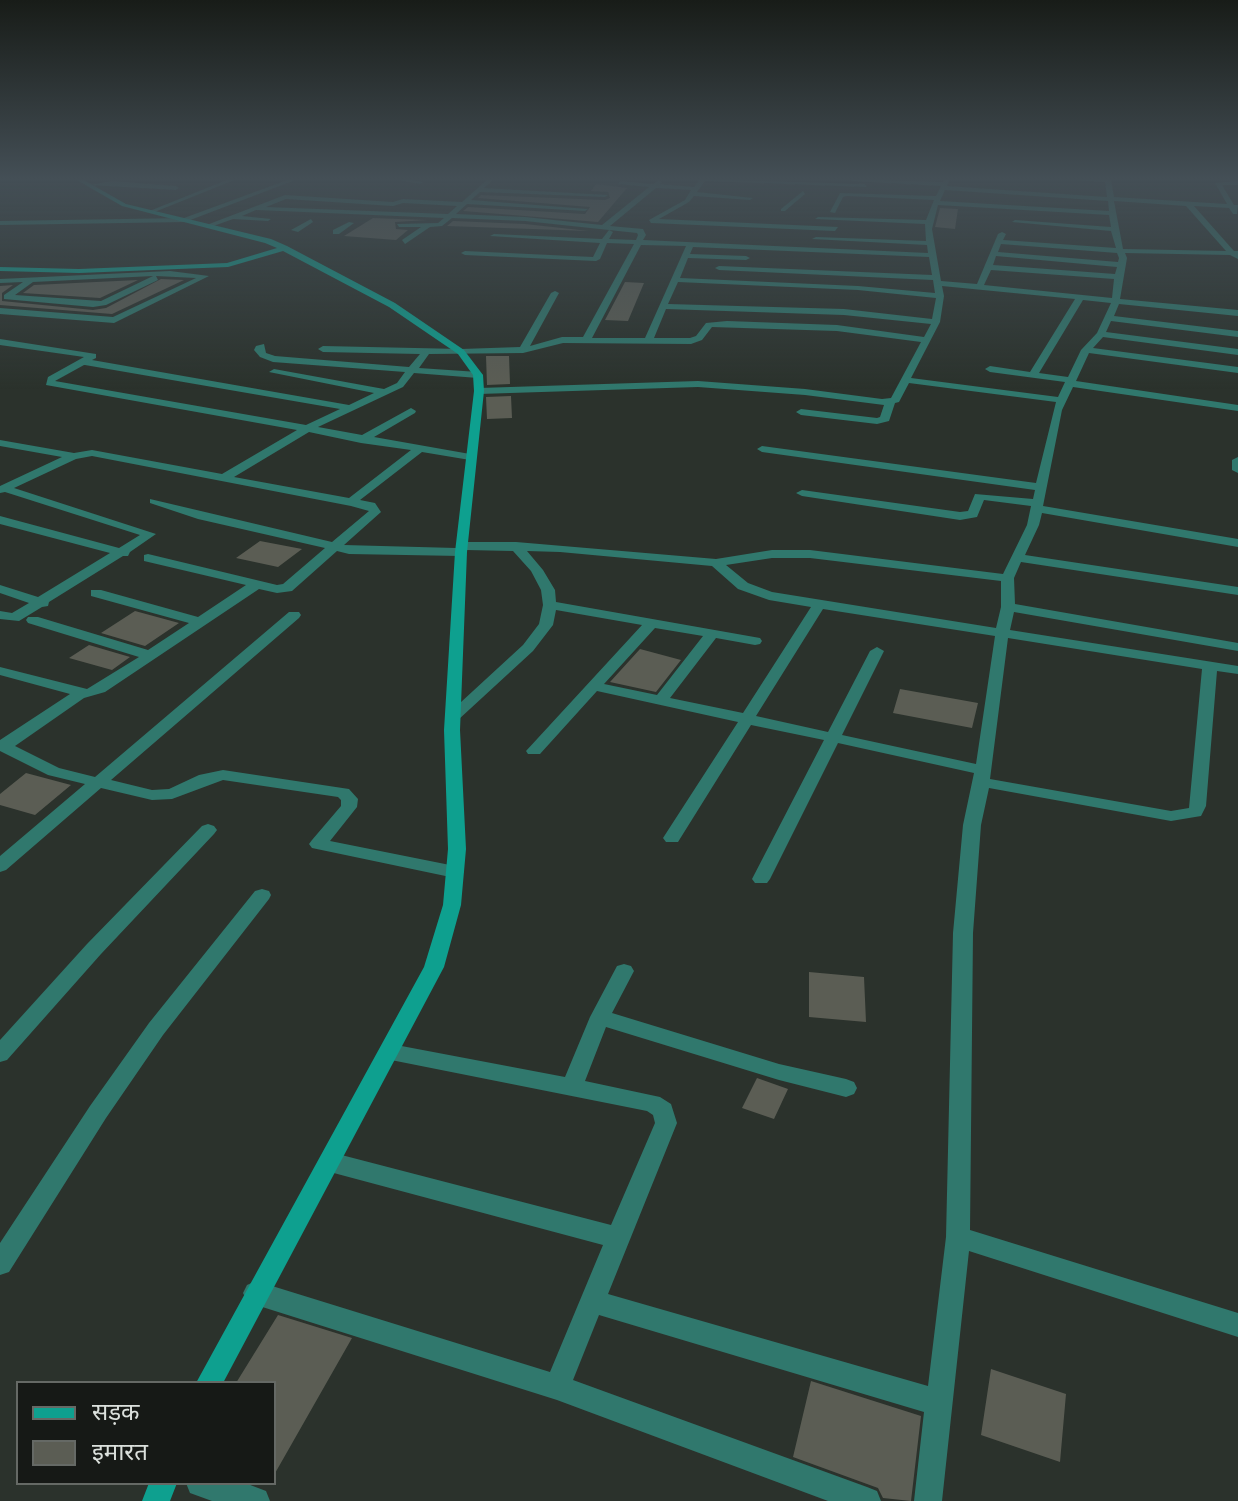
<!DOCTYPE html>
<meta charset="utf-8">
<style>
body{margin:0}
#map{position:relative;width:1238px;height:1501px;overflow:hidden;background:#2b322c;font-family:"Zilla Slab","Noto Sans Devanagari",serif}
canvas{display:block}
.legend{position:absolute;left:16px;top:1381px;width:260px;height:104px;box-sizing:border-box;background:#161916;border:2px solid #656965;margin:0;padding:10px 14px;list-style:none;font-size:24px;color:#dbe0dc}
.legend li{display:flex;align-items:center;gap:16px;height:40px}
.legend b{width:40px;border:2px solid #656965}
</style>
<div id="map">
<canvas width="1238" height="1501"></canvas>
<ul class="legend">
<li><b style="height:10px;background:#0ea08f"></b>सड़क</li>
<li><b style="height:22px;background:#5b5d54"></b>इमारत</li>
</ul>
</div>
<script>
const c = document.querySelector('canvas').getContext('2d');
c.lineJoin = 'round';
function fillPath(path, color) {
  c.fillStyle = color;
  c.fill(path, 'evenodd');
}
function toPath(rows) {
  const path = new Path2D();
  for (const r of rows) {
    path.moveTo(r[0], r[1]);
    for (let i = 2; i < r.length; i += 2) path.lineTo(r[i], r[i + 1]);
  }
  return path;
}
const building = toPath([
 [596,184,627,188,598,222,463,211,468,207,585,214,590,207,478,198,481,195,605,200,610,198,608,192,591,191],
 [940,208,958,209,955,229,935,227],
 [373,218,427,220,395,222,396,229,408,230,396,240,344,236],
 [453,221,525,224,589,231,447,226],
 [161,279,184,280,112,314,0,305,0,286,13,285,2,293,2,301,93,310,106,308],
 [138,280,100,298,23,293,34,285],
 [625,282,644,283,628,321,605,320],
 [486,356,509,356,510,384,487,385],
 [511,396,512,418,487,419,486,397],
 [260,541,302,549,278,567,236,558],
 [135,611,179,623,145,646,101,633],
 [89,645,130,657,112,670,69,658],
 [640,649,681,660,656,692,610,682],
 [900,689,978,703,972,728,893,713],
 [26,773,71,785,35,815,0,805,0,794],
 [809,972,864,977,866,1022,809,1017],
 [757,1078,788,1089,774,1119,742,1108],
 [278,1315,352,1338,274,1475,274,1383,236,1383],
 [991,1369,1066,1394,1060,1462,981,1435],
 [811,1381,921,1416,911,1501,883,1498,878,1488,793,1457]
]);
const street = toPath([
 [229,179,237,179,152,213,147,212,229,179],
 [290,179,298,179,185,222,0,225,0,221,184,218,290,179],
 [393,179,408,179,423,182,420,184,393,179],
 [488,179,494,179,484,188,608,195,605,197,480,192,471,200,588,209,585,211,467,204,456,214,525,217,602,225,649,187,618,184,620,181,653,184,659,180,662,182,660,184,694,187,699,181,696,179,865,184,867,187,705,181,697,192,753,198,750,200,694,196,689,202,659,219,838,227,835,231,651,223,649,220,685,200,691,190,656,188,610,226,643,229,646,235,643,240,928,253,927,245,812,239,816,237,926,241,925,224,815,219,818,217,926,220,934,200,847,196,843,197,835,213,830,212,840,193,936,196,941,186,852,181,849,179,943,182,944,179,950,179,947,186,1107,197,1105,182,1052,179,1111,179,1114,197,1227,204,1215,183,1238,181,1238,185,1222,185,1234,205,1238,205,1237,214,1233,214,1229,208,1194,206,1234,251,1238,251,1238,259,1230,255,1125,253,1127,258,1120,299,1238,310,1238,316,1119,304,1114,316,1238,331,1238,337,1111,321,1106,332,1238,349,1238,355,1103,337,1093,348,1238,367,1238,373,1089,353,1076,381,1238,405,1238,411,1073,387,1062,410,1043,506,1238,539,1238,547,1042,513,1039,525,1025,555,1238,587,1238,595,1021,562,1014,578,1015,604,1238,643,1238,651,1014,612,1010,630,1238,666,1238,674,1217,671,1206,806,1201,816,1171,821,989,788,981,825,973,933,970,1230,1238,1313,1238,1337,969,1251,942,1501,914,1501,924,1412,599,1315,573,1380,867,1487,877,1491,881,1501,828,1501,557,1400,256,1305,247,1301,243,1293,247,1285,256,1281,550,1372,603,1245,330,1172,322,1169,318,1162,322,1155,330,1152,611,1225,655,1123,653,1115,647,1111,391,1060,384,1058,380,1052,384,1046,391,1044,565,1077,590,1017,617,966,624,964,631,966,634,971,612,1013,779,1064,846,1079,854,1082,857,1088,854,1094,846,1097,779,1080,606,1027,585,1081,660,1097,671,1104,677,1123,608,1294,928,1386,946,1237,953,933,963,825,974,773,838,743,770,879,767,883,755,883,752,879,824,740,751,725,678,842,666,842,663,838,738,722,597,691,540,754,528,754,526,751,642,625,556,610,553,625,533,651,458,720,453,722,445,717,448,714,523,645,539,624,543,605,541,590,531,571,513,551,466,550,465,555,461,556,349,554,337,551,292,591,277,593,259,589,105,692,84,698,15,746,59,768,95,777,289,612,299,612,301,615,299,618,111,780,152,790,169,789,199,775,223,770,349,789,358,799,357,807,330,841,455,866,461,868,464,872,461,876,455,878,312,848,309,844,312,840,341,806,341,800,338,797,223,780,172,799,152,800,101,788,6,870,0,872,0,856,85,784,48,775,0,751,0,740,70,694,0,675,0,667,87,689,139,657,28,623,26,620,28,617,38,617,148,650,189,623,91,596,91,590,101,590,198,617,246,585,144,561,144,555,148,554,277,585,283,584,325,548,198,519,150,503,150,499,332,542,369,511,351,506,92,456,76,459,14,488,156,534,130,552,128,556,123,556,49,602,48,606,42,607,19,621,0,619,0,611,12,613,29,603,0,593,0,585,38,597,110,553,0,524,0,516,119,548,140,535,5,492,0,493,0,486,62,457,0,446,0,440,74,453,92,450,222,474,297,430,46,385,48,377,84,357,0,345,0,339,96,354,96,358,92,360,349,405,374,393,269,372,274,369,384,389,397,383,405,372,273,362,260,357,254,350,256,346,264,344,266,353,275,356,409,367,420,354,323,352,318,349,323,346,461,349,520,347,551,293,555,291,559,293,530,346,562,337,583,337,634,244,607,243,600,259,596,261,465,255,461,253,465,251,593,257,600,243,490,236,494,234,602,239,609,230,525,221,452,218,442,226,430,227,405,244,402,240,421,227,399,227,397,224,438,223,444,218,256,210,242,216,271,219,268,221,233,219,208,228,204,226,285,195,393,202,403,199,462,202,488,179],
 [945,190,1108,201,1109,211,940,201,945,190],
 [286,199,393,206,403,203,457,206,448,214,266,207,286,199],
 [1114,201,1186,206,1226,251,1123,249,1114,201],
 [938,205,1109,215,1111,227,1015,220,1012,222,1111,231,1116,248,1003,240,1006,234,1002,232,998,234,977,284,941,281,932,229,938,205],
 [609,230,637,233,638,235,636,240,609,239,613,232,609,230],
 [1001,244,1117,253,1119,258,1118,262,998,252,1001,244],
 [641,245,686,246,645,338,592,338,641,245],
 [693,247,929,257,932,275,719,266,715,268,719,270,933,280,935,293,858,286,680,278,688,258,746,260,750,258,746,256,690,254,693,247],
 [996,256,1117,267,1115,274,993,265,996,256],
 [991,270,1114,279,1112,298,984,285,991,270],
 [678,282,858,290,936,298,932,319,844,309,668,304,678,282],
 [942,286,1075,299,1030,372,990,366,985,369,990,372,1065,382,1058,397,911,378,940,322,944,296,942,286],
 [1083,300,1111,303,1097,333,1081,350,1068,377,1039,373,1083,300],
 [666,309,844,315,931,324,924,337,837,325,727,321,706,323,696,336,690,338,654,338,666,309],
 [712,327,837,331,921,342,891,398,882,399,805,389,698,381,479,388,474,391,479,394,698,387,805,395,884,405,880,417,877,418,801,409,796,412,801,415,877,424,889,421,895,403,899,402,909,383,1056,402,1036,483,762,446,757,449,762,452,1035,490,1033,499,975,494,968,511,960,512,802,490,796,493,802,496,960,520,977,517,984,500,1031,506,1027,525,1003,574,810,550,772,550,716,559,516,542,461,542,457,543,456,548,344,545,381,512,375,503,360,500,422,452,470,460,475,457,470,454,374,437,415,413,416,411,411,408,362,435,318,427,403,387,414,373,478,378,483,375,478,372,419,368,429,354,523,353,563,343,691,344,702,340,712,327],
 [84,365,85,365,340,409,306,425,55,381,84,365],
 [309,432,361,443,411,450,349,498,234,477,309,432],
 [527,551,560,552,712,566,738,589,769,600,811,607,743,713,670,698,716,638,755,645,760,644,762,641,760,638,556,602,555,590,543,570,527,551],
 [772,558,810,558,1001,581,1001,607,996,628,772,592,748,583,726,565,772,558],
 [823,609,995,636,976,764,842,735,884,651,877,647,870,651,828,732,756,716,823,609],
 [655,628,703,636,657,695,604,684,655,628],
 [1008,638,1202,669,1189,808,1171,811,990,779,1008,638],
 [112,181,176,186,179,188,176,190,89,185,112,181],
 [803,191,805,194,785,211,781,211,781,209,803,191],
 [311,219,313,222,298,232,291,230,311,219],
 [349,222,354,223,339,234,333,234,333,230,349,222],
 [170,271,209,276,114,323,0,314,0,308,113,317,196,278,156,276,158,280,106,305,93,307,4,299,4,295,23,282,0,283,0,279,170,271],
 [153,276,101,301,15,295,33,282,153,276],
 [1238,457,1238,473,1232,470,1232,460,1238,457],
 [208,824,214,826,217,830,214,834,101,954,7,1060,0,1062,0,1040,87,944,202,826,208,824],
 [262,889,269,891,271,895,269,899,163,1035,106,1118,9,1272,0,1275,0,1243,90,1106,149,1023,255,891,262,889],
 [186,1483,245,1483,266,1491,270,1501,212,1501,190,1493,186,1483]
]);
const secondary = toPath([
 [75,179,82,179,126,204,271,239,287,246,395,303,464,350,483,375,484,391,467,552,460,730,466,849,461,905,444,967,223,1383,196,1383,424,967,443,905,448,849,444,730,455,552,474,391,473,375,458,354,389,307,283,251,228,267,79,273,0,271,0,267,79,269,227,263,277,248,265,243,122,206,75,179],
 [149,1483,177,1483,170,1501,142,1501,149,1483]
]);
fillPath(building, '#5b5d54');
fillPath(street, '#30786d');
fillPath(secondary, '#0ea08f');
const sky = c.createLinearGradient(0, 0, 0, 389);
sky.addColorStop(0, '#181c18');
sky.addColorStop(0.46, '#444f56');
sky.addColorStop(1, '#444f5600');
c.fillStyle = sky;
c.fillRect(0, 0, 1238, 389);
</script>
